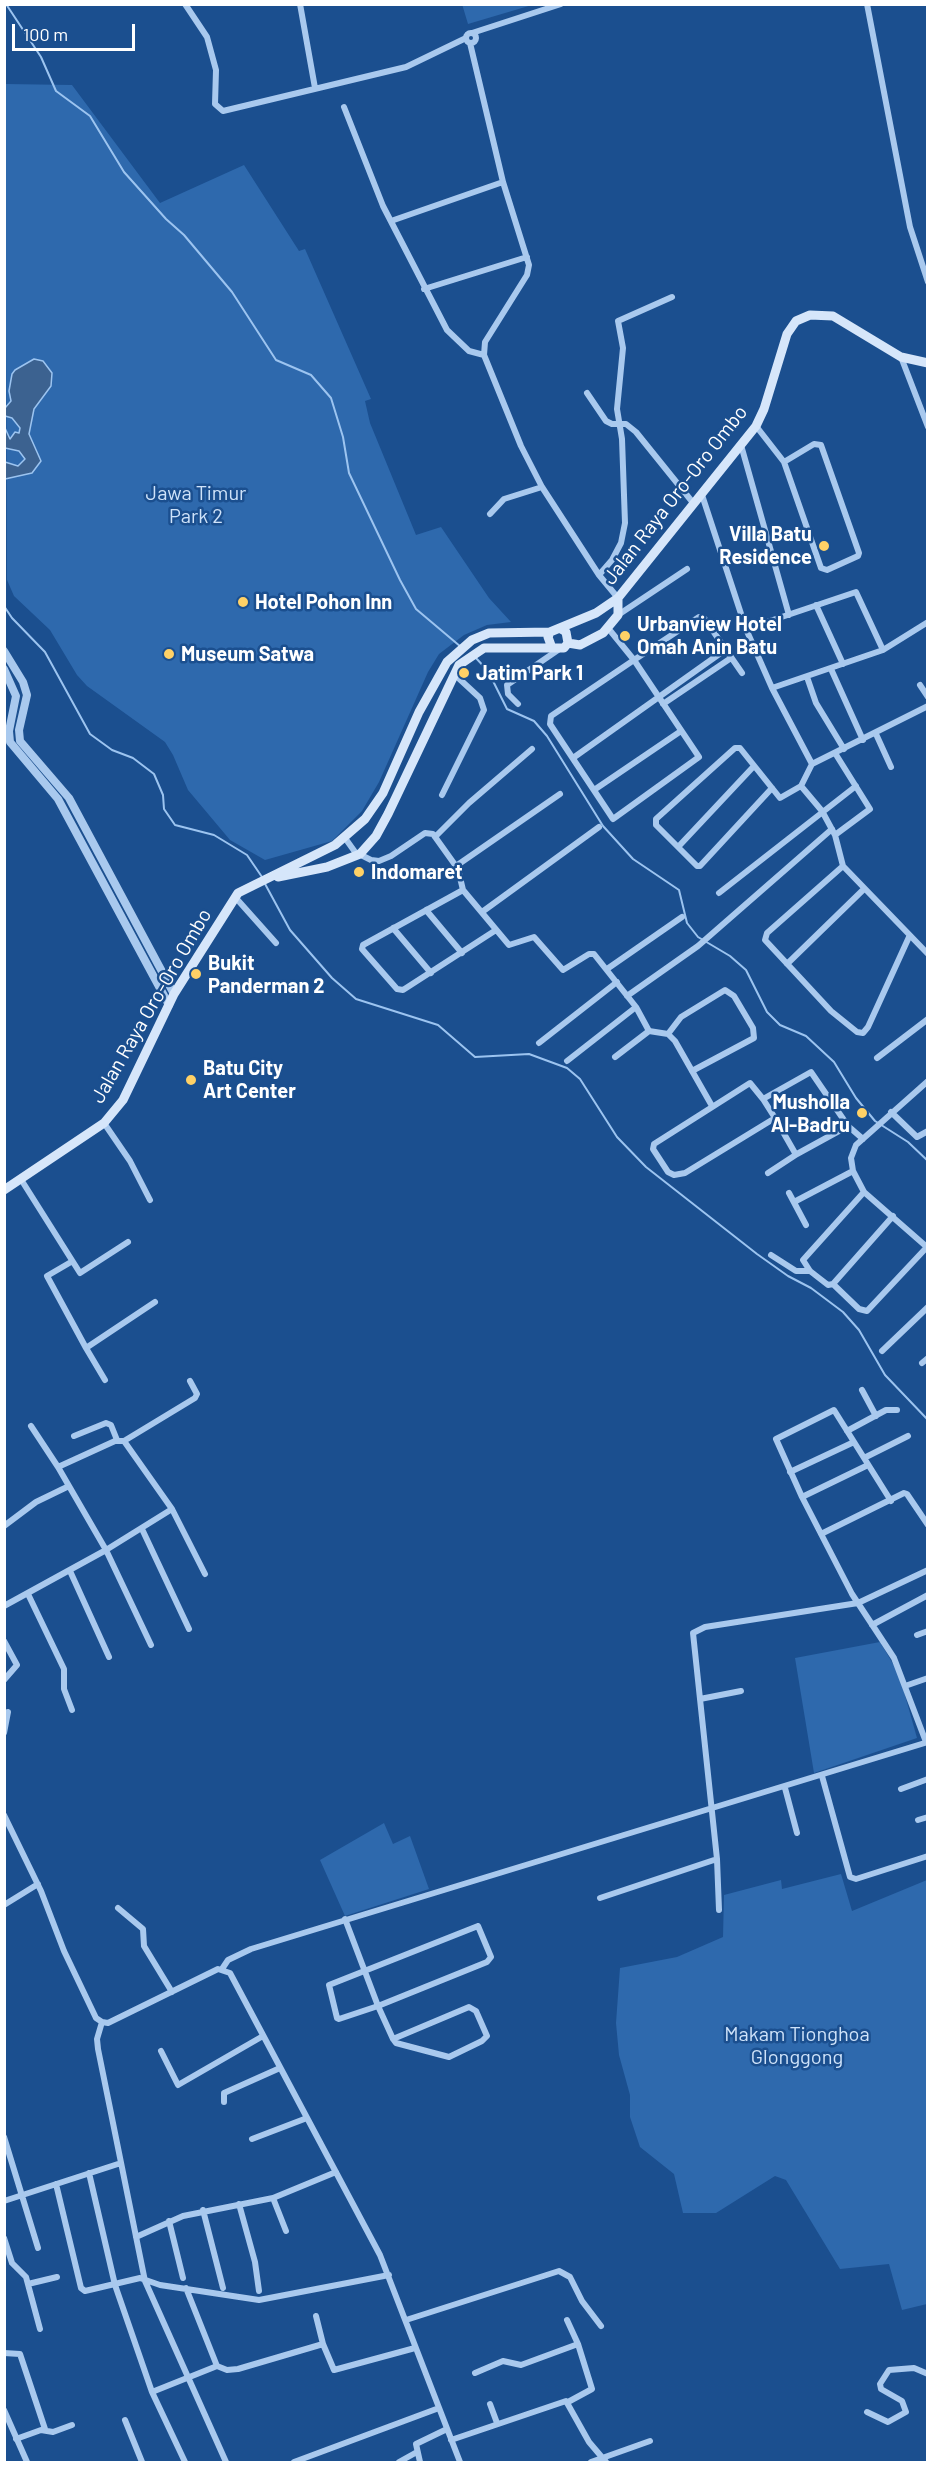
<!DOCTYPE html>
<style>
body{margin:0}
#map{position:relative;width:932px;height:2467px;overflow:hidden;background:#1b4f8f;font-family:Barlow,sans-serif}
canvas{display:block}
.frame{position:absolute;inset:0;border:6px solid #fff;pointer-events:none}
.scale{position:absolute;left:12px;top:24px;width:123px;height:27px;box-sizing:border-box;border:3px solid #fff;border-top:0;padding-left:8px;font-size:18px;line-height:21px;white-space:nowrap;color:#fff;-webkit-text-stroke:4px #1b4f8f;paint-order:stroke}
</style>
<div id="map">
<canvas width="932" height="2467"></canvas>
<div class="frame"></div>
<div class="scale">100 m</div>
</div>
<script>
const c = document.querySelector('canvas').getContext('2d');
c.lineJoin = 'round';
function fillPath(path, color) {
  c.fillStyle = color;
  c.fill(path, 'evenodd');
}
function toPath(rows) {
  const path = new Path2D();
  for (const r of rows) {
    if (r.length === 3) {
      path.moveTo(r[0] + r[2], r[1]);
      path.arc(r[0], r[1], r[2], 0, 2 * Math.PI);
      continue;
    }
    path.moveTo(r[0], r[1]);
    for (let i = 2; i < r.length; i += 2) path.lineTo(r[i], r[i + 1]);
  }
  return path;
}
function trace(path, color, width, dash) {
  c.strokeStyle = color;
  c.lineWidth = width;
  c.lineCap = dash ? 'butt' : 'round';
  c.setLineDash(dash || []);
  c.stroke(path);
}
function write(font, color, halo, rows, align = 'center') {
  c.font = font + ' Barlow,sans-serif';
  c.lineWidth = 5;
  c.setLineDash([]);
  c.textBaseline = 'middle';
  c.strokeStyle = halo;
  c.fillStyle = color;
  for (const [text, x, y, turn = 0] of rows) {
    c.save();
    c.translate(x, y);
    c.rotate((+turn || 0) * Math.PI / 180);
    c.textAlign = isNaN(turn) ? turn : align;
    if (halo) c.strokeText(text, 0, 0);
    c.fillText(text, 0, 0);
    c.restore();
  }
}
const green = toPath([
 [462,4,532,4,532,5,468,24],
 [5,84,72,85,160,203,244,165,299,251,305,249,371,399,365,401,370,423,416,535,441,527,489,598,511,622,487,625,464,635,439,654,428,672,379,782,362,811,332,841,265,860,230,840,188,790,173,755,165,742,87,686,77,675,50,630,14,596,7,580],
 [880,1642,899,1674,917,1738,814,1773,795,1658],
 [384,1823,393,1844,410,1836,429,1889,345,1916,320,1860],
 [841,1874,852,1911,927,1880,927,2304,902,2310,889,2264,840,2269,786,2180,775,2176,716,2213,683,2213,674,2174,640,2147,630,2117,630,2095,619,2055,616,2023,620,1968,677,1957,723,1937,724,1895,781,1880,782,1889]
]);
const water = toPath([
 [34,359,43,361,52,373,51,386,34,409,29,434,41,461,32,473,5,479,5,462,18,466,25,459,19,451,5,448,5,428,10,439,15,432,19,433,20,428,12,418,5,416,5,408,11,401,9,391,12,374,15,370,34,359]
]);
const stream = toPath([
 [6,4,41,57,56,91,90,116,124,172,166,219,184,235,232,292,276,360,311,375,331,398,343,437,349,473,400,580,416,609,461,647],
 [4,606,12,618,45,652,90,734,112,750,133,758,154,774,163,795,164,809,175,825,214,835,247,855,262,877],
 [475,657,488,671,507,709,534,721,547,736,603,826,633,859,679,890,687,923,698,937,730,956,746,970,767,1012,780,1025,806,1036,834,1062,856,1098,875,1121,908,1142,928,1161],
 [264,882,290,930,332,978,356,999,438,1025,475,1057,529,1054,567,1068,580,1079,617,1137,646,1167,757,1254,788,1276,811,1288,843,1312,859,1330,885,1375,928,1420]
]);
const minor = toPath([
 [185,4,207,37,216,70,215,104,223,111,406,67,466,38],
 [300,4,315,88],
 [867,4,910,227,928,282],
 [471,38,5],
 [472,33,561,4],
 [470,43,503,182,529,265,527,275,485,342,484,355,521,446,542,487,599,575,618,598],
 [344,107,383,206,447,330,469,351,484,355],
 [391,221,503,182],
 [424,289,527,257],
 [901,357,928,427],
 [587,393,606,421,612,424,626,424,636,432,694,504],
 [756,426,784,462,821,568,827,570,858,556,859,553,821,445,814,444,784,462],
 [741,445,789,615],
 [702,495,746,629,772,688,812,764,801,786,822,811,835,835,843,866,928,954],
 [490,514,504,499,542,487],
 [599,575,612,560,621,543,625,523,622,439,617,409,623,348,618,321,672,297],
 [816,605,843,664],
 [618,615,687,569],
 [608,628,634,660,699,757,613,819,550,724,551,716,634,660,699,617,704,618,742,673],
 [746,629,856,592,883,650],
 [831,669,863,740],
 [807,677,816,703,844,749],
 [920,685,928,697],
 [772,688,883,650,928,622],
 [518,704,508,694,507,685,558,650],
 [663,704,731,658],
 [876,734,891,767],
 [835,753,870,809,835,835],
 [573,758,725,650],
 [812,764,928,706],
 [772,788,700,866,697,866,656,825,656,819,735,748,740,748,780,798,801,786],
 [594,790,681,731],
 [442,795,484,710,480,698,454,674],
 [435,837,469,803,532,749],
 [345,838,355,852,371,860,379,861,391,856,425,833,433,834,458,869,463,890,509,945,534,937,563,970,589,954,594,954,636,1007,649,1031,668,1034,675,1041,712,1106],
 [679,846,754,766],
 [456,866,560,794],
 [843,866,767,933,765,940,831,1011,857,1032,863,1033,868,1027,909,937],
 [463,890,363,945,362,949,397,989,403,990,496,930],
 [719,893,856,786],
 [235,897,276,943],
 [426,910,462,953],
 [482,912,599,827],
 [393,928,431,973],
 [787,964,864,889],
 [607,969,682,917],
 [627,996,698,946,832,829],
 [668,1034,681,1017,725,990,734,996,753,1028,754,1038,692,1071],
 [539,1043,617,982],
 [615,1057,649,1031],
 [877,1058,928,1019],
 [567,1061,636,1007],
 [928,1081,856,1145,851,1158,853,1171,864,1192,928,1248],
 [763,1099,811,1072,848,1126],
 [891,1112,917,1137,928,1131],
 [775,1118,685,1173,674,1175,668,1172,653,1149,654,1144,750,1083,763,1099,775,1118,795,1153,797,1154,848,1126,863,1139],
 [104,1123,130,1161,150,1200],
 [768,1173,797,1154],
 [22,1181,80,1273,128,1242],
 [864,1192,803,1260,810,1271,828,1285,833,1284,893,1216],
 [789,1193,806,1225],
 [794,1202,853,1171],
 [771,1255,796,1271,810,1271],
 [71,1262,47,1276,86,1348,155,1302],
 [833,1284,859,1309,867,1311,927,1247],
 [86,1348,105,1380],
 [882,1351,928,1307],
 [922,1363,928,1358],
 [862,1390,876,1416],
 [31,1426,58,1467,115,1441,124,1441],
 [847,1431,886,1410,897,1410],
 [74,1436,106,1423,111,1425,117,1440],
 [864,1458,908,1436],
 [58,1467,106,1550,151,1645],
 [790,1472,854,1442],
 [802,1497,868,1465],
 [891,1501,834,1410,776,1439,802,1497,852,1594,894,1658,926,1742],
 [172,1509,124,1441,195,1398,197,1394,190,1381],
 [4,1526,36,1502,69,1486],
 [142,1529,189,1629],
 [821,1534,904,1493,907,1494,928,1525],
 [70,1571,109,1657],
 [28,1594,64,1669,64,1689,72,1710],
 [4,1606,106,1550,172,1509,205,1574],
 [872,1625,928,1595],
 [917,1635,928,1631],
 [4,1641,17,1665,4,1680],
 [905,1686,928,1678],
 [700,1699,741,1691],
 [4,1733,8,1712],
 [822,1776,850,1877,856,1879,928,1856],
 [785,1788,797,1833],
 [901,1789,928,1779],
 [4,1815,41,1891,64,1951,96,2018,102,2022,108,2023,218,1969,230,1973,380,2255,460,2462],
 [918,1820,928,1817],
 [600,1898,717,1859],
 [4,1905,38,1884],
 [118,1908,143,1929,144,1946,172,1992],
 [719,1910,717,1859,693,1633,705,1627,858,1603,928,1570],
 [345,1919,378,2006,393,2039,396,2043,449,2057,482,2041,487,2036,476,2011,469,2007,393,2039],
 [478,1926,491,1957,487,1962,378,2006,339,2019,337,2018,329,1985,478,1926],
 [222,1969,228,1960,251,1949,928,1742],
 [102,2022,97,2039,98,2049,145,2281,226,2462],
 [161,2051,178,2085,263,2036],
 [224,2102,224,2093,280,2068],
 [4,2137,38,2248],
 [252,2139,307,2118],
 [89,2173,115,2285,152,2392,185,2462],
 [56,2184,81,2288,85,2291,140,2278,160,2285,259,2300,389,2275],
 [273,2198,286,2231],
 [4,2201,121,2163],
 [239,2204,255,2262,259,2291],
 [203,2210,223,2288],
 [169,2221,183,2278],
 [136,2237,183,2216,273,2198,336,2172],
 [4,2238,12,2263,26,2277,40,2329],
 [28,2284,57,2277],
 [186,2288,217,2366],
 [316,2316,323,2344,334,2370,415,2348],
 [406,2320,559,2271,570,2277,582,2301,601,2326],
 [567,2320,578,2344,592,2389,568,2402],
 [4,2353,20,2354,45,2429],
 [475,2373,503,2361,521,2365,578,2344],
 [152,2392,217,2366,227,2370,238,2369,323,2344],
 [490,2404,497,2423],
 [4,2410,27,2462],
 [867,2412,888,2422,906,2412,902,2401,881,2389,880,2384,889,2370,914,2368,928,2374],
 [125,2420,142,2462],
 [16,2439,41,2430,53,2432,72,2425],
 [451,2440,566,2401,589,2442,606,2462],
 [294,2462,439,2408],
 [399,2462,417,2452],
 [420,2462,416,2444,447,2429],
 [591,2462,650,2441]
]);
const tertiary = toPath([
 [4,651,23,682,27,695,19,730,20,741,69,798,174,994],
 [4,669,16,696,9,731,10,742,58,799,169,1005]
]);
const secondary = toPath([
 [561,629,566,632,568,643,564,648,552,648,548,637,550,632,596,613,618,598,756,426,764,409,787,334,796,321,810,315,833,316,901,357,928,363],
 [568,643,580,645,603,633,618,615,618,598],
 [278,877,327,867,360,854,376,836,388,814,459,665,484,648,552,648],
 [4,1190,104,1123,123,1100,174,994,238,893,335,845,365,819,383,793,419,712,447,662,472,640,489,633,550,632]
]);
const markers = [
 [824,546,6,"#ffd166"],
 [243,602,6,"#ffd166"],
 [625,636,6,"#ffd166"],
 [169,654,6,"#ffd166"],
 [464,673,6,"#ffd166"],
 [359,872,6,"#ffd166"],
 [196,974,6,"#ffd166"],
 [191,1080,6,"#ffd166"],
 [862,1113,6,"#ffd166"]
];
const parkNames = [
 ["Jawa Timur",196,493],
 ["Park 2",196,516],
 ["Makam Tionghoa",797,2034],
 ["Glonggong",797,2057]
];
const streetNames = [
 ["Jalan Raya Oro-Oro Ombo",675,495,-52],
 ["Jalan Raya Oro-Oro Ombo",151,1006,-60]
];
const poiNames = [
 ["Villa Batu",812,534,"right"],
 ["Residence",812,557,"right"],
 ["Hotel Pohon Inn",255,602],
 ["Urbanview Hotel",637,624],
 ["Omah Anin Batu",637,647],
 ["Museum Satwa",181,654],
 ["Jatim Park 1",476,673],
 ["Indomaret",371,872],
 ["Bukit",208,963],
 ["Panderman 2",208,986],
 ["Batu City",203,1068],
 ["Art Center",203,1091],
 ["Musholla",850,1102,"right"],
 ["Al-Badru",850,1125,"right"]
];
fillPath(green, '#2e69ad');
fillPath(water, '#3c6290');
trace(water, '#9cc4f0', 1.5);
trace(stream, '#9cc4f0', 2);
trace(minor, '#a9c9ee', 6);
trace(tertiary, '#a9c9ee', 8);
trace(secondary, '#d6e6fa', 9);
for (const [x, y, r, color] of markers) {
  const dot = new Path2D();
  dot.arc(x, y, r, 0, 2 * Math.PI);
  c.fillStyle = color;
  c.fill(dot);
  trace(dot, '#1b4f8f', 2);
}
write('20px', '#cfe3fa', '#1b4f8f', parkNames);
write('20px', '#fff', '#1b4f8f', streetNames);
write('bold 20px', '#fff', '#1b4f8f', poiNames, 'left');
</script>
